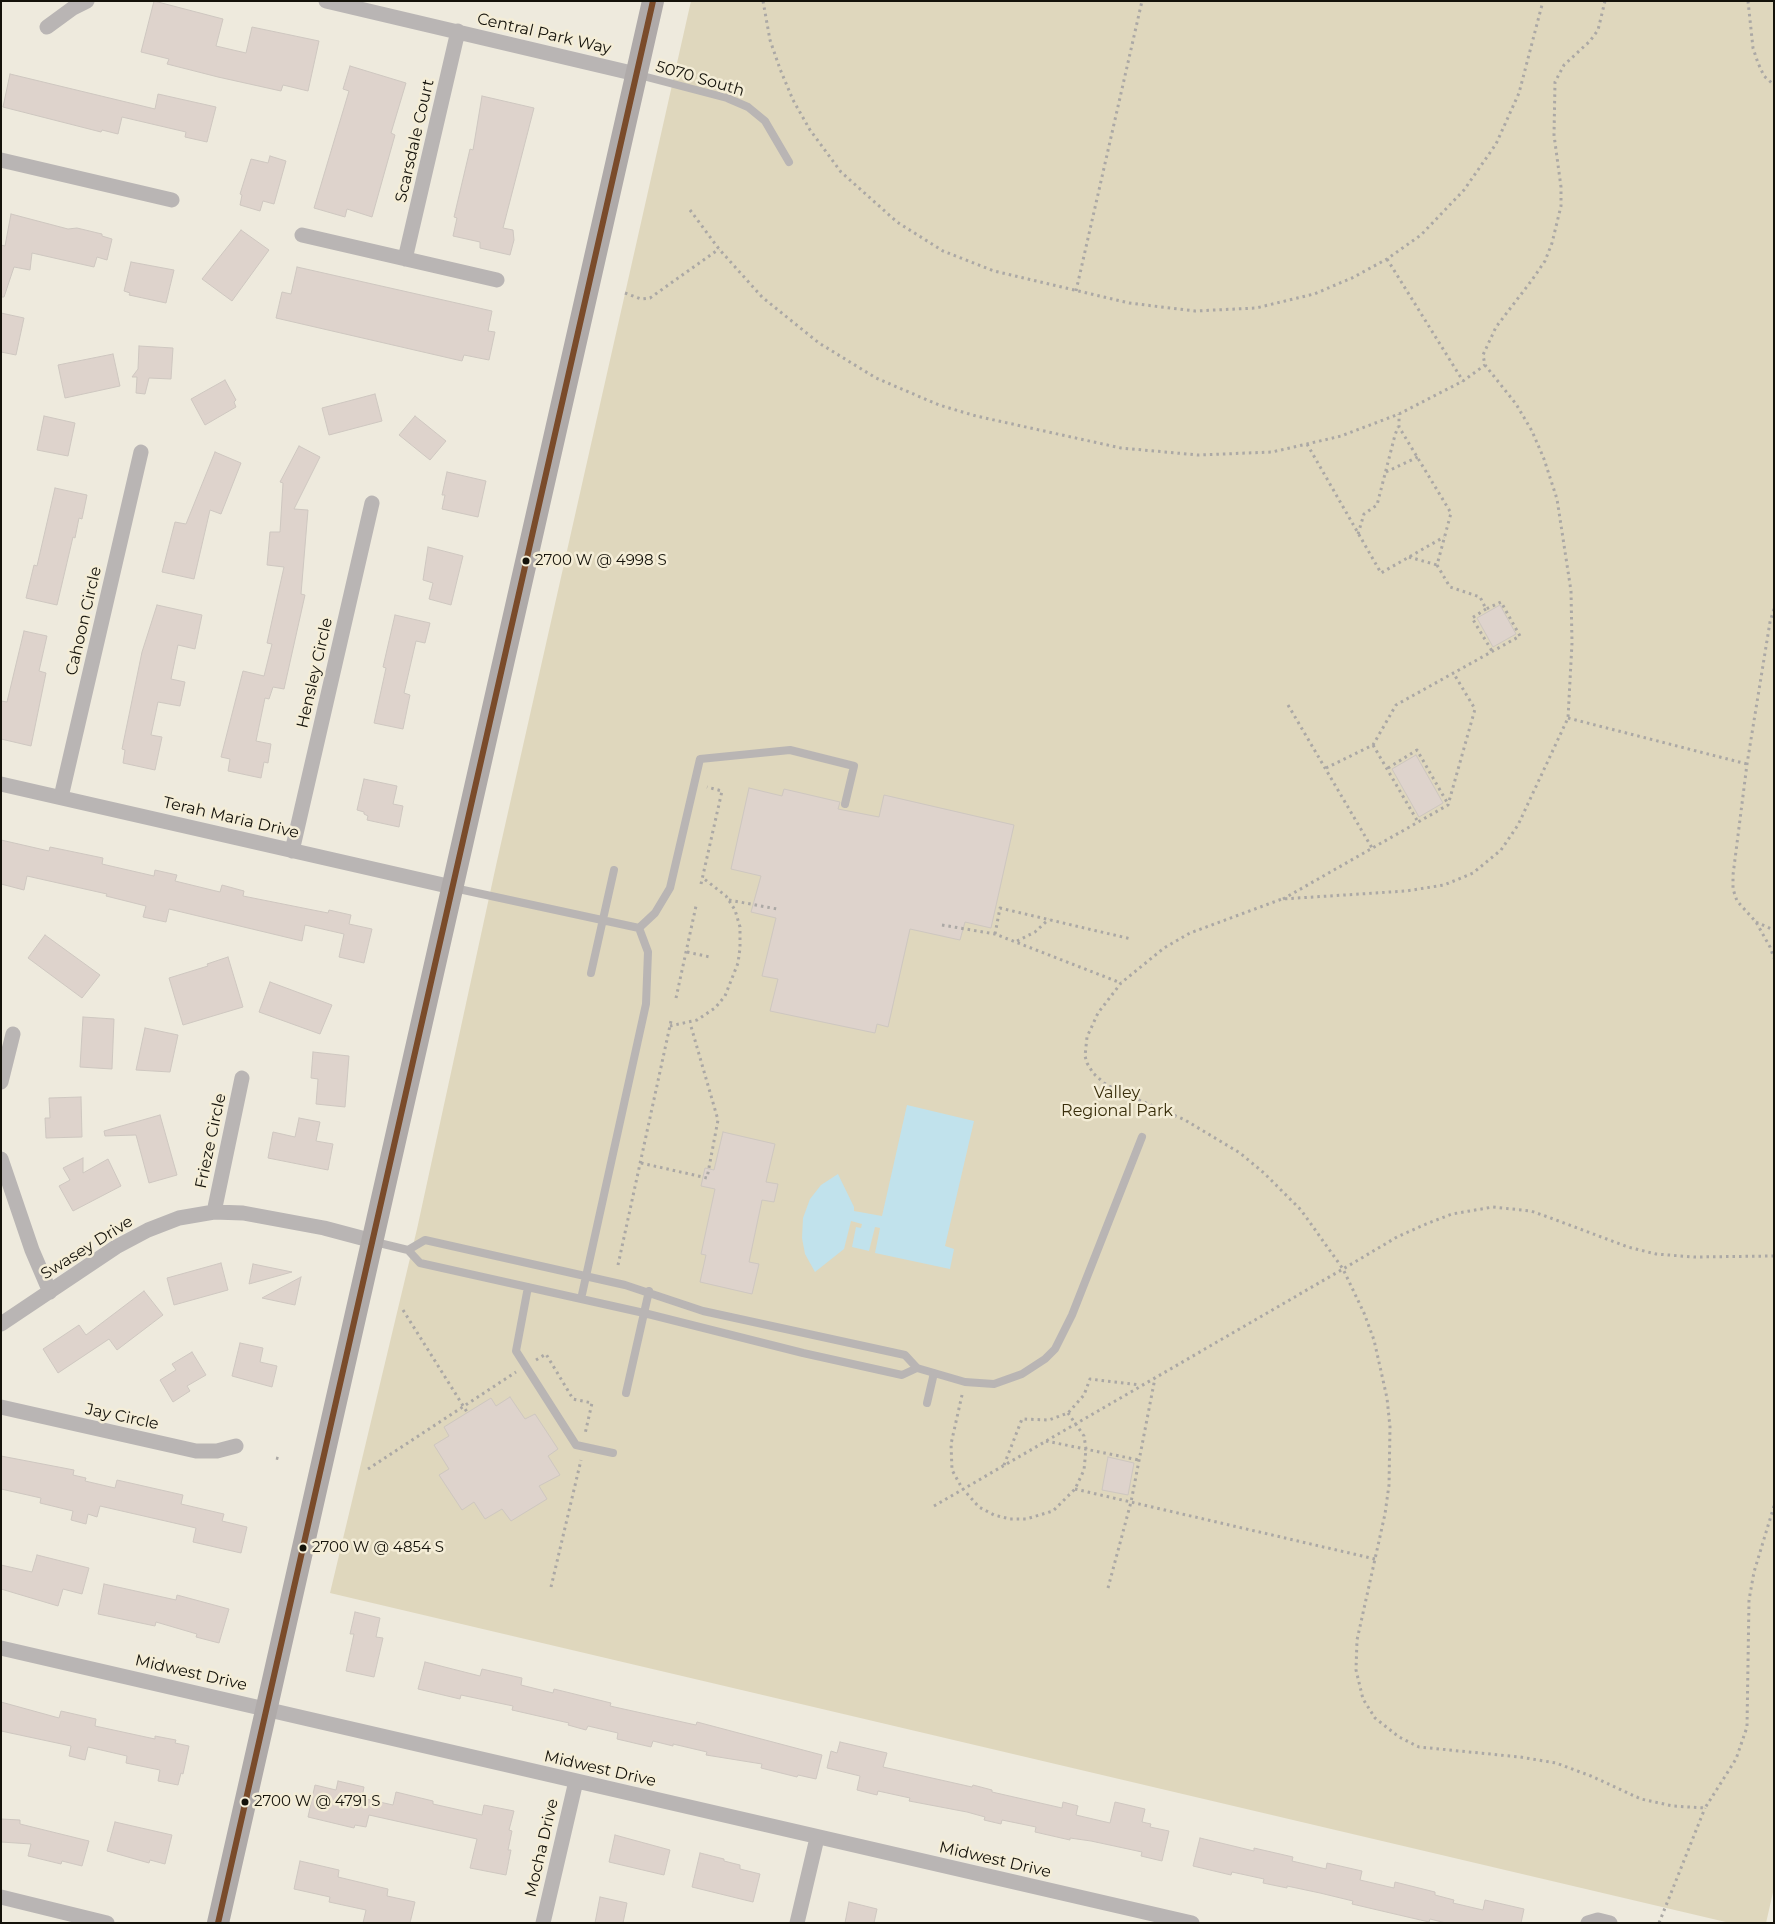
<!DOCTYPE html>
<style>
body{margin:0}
#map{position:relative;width:1775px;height:1924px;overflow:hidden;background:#eeeadd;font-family:Montserrat,sans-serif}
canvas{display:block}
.frame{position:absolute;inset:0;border:2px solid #14120a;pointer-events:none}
</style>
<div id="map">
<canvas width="1775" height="1924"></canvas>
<div class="frame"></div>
</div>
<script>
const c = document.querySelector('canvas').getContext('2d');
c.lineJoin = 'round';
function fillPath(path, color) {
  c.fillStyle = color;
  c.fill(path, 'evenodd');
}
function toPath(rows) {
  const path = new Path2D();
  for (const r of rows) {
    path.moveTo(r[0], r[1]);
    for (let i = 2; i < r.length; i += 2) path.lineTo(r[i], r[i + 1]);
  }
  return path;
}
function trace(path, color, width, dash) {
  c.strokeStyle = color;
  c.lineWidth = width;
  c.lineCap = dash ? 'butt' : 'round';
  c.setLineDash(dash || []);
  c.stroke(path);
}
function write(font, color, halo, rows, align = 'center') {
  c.font = font + ' Montserrat,sans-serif';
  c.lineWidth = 5;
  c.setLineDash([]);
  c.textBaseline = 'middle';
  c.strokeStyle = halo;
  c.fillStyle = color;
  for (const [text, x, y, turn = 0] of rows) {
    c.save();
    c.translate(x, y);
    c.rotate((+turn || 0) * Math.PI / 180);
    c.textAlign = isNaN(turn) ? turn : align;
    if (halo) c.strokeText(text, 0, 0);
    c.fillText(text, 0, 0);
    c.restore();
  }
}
const green = toPath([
 [691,1,1774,1,1774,1888,1766,1923,1730,1923,330,1593,417,1229,497,861]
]);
const water = toPath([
 [907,1105,974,1121,945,1246,954,1249,950,1269,875,1253,880,1228,875,1227,869,1251,852,1247,856,1227,861,1228,862,1224,851,1221,844,1249,815,1272,805,1254,802,1238,803,1218,810,1199,821,1185,838,1174,854,1207,854,1211,882,1216]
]);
const building = toPath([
 [154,1,223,19,216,46,246,53,252,27,319,41,308,91,283,85,281,91,218,77,167,64,169,59,141,52,154,1],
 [350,66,406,83,391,133,395,135,372,217,347,209,345,217,314,208,349,91,343,89,350,66],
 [10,74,155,109,158,94,216,107,207,142,185,137,186,132,122,117,118,134,102,130,101,132,3,107,10,74],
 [482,96,534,108,503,228,513,230,514,240,510,255,480,248,480,242,453,236,457,218,454,217,470,149,473,150,482,96],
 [270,156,286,161,274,204,263,201,260,211,240,205,242,195,240,194,251,159,268,163,270,156],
 [11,214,68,229,77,228,102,234,102,236,112,239,107,260,97,257,94,267,32,253,30,270,14,267,4,297,1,297,1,245,5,246,11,214],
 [241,230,269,250,232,301,202,279,241,230],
 [131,262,174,270,166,303,129,295,130,293,124,291,131,262],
 [297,267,492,311,488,331,495,332,489,360,464,355,462,361,276,318,282,292,291,294,297,267],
 [1,313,24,318,16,355,1,352,1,313],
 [139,346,173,348,171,379,149,378,145,394,136,393,137,377,132,377,138,369,139,346],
 [113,354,120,386,65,398,58,365,113,354],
 [225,380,236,400,234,402,236,407,205,425,191,399,225,380],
 [375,394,382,421,329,435,322,408,375,394],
 [44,416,75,423,68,456,37,450,44,416],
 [415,416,446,441,430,460,399,435,415,416],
 [299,446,320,457,294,509,308,510,301,594,305,595,284,689,273,687,269,699,265,698,256,741,271,744,268,763,264,762,261,778,228,771,230,759,221,757,243,671,264,676,272,644,267,643,284,567,267,565,270,532,280,532,283,483,280,482,299,446],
 [215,452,241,463,221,514,210,510,194,579,162,572,175,522,186,524,215,452],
 [447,472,486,481,478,517,442,509,445,495,442,495,447,472],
 [55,488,87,495,82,519,79,518,75,538,73,537,57,605,26,598,34,565,37,566,55,488],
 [428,547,463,556,451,605,429,599,433,583,423,580,428,547],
 [157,605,202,615,195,649,178,645,171,679,185,682,180,706,158,702,151,735,162,737,155,770,123,763,125,750,122,749,142,652,157,605],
 [1500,605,1516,634,1493,647,1477,618,1500,605],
 [395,615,430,623,425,643,416,641,404,693,410,695,403,729,374,723,386,668,383,667,395,615],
 [24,631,47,636,39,671,46,673,31,746,1,739,1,701,7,702,24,631],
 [1416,755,1443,803,1419,817,1392,769,1416,755],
 [364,779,397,786,393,804,403,806,399,827,367,820,368,816,364,814,364,812,357,810,364,779],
 [749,788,782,796,784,789,840,802,838,809,879,817,884,795,1014,825,991,928,965,922,960,940,910,929,888,1027,877,1024,875,1033,770,1011,778,979,762,976,776,918,751,912,761,876,731,869,749,788],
 [1,840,49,851,50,847,103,858,102,864,154,876,155,870,177,875,175,881,220,892,222,885,244,891,243,896,328,913,329,910,351,915,349,924,372,929,364,963,339,957,344,934,305,925,302,941,169,909,166,922,143,917,146,906,106,896,107,894,27,876,24,890,1,884,1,840],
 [45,935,100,975,82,998,28,958,45,935],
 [228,957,243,1007,183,1025,169,978,208,966,207,964,228,957],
 [270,982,332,1005,320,1034,259,1012,270,982],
 [83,1017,114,1019,112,1069,80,1067,83,1017],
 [145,1028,178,1035,170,1072,136,1070,145,1028],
 [313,1052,349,1056,345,1107,316,1104,318,1079,311,1078,313,1052],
 [81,1097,82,1137,46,1138,45,1118,50,1118,49,1098,81,1097],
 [160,1115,177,1175,149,1183,136,1135,105,1136,104,1131,160,1115],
 [299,1118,320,1122,316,1141,333,1144,328,1170,268,1158,273,1132,295,1137,299,1118],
 [723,1132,775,1144,766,1182,778,1184,774,1202,762,1200,749,1262,759,1264,752,1294,700,1282,706,1255,701,1254,715,1189,701,1186,705,1168,714,1170,723,1132],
 [83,1158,83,1173,108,1159,121,1186,73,1211,59,1186,70,1180,63,1168,83,1158],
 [221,1263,228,1290,174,1305,167,1278,221,1263],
 [253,1264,292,1272,249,1284,253,1264],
 [301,1277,295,1305,262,1298,301,1277],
 [144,1291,163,1315,117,1350,109,1339,58,1373,43,1349,79,1325,86,1335,144,1291],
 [240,1343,263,1348,260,1362,277,1366,272,1387,232,1376,240,1343],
 [192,1352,206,1375,187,1386,190,1391,173,1402,160,1380,176,1370,172,1364,192,1352],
 [510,1397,525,1419,535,1414,558,1449,548,1456,560,1475,539,1486,547,1499,511,1521,502,1509,485,1519,474,1502,462,1510,439,1475,449,1469,434,1445,449,1436,444,1427,491,1398,496,1406,510,1397],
 [1,1456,74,1470,73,1475,86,1478,85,1481,115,1488,117,1480,183,1495,181,1504,224,1514,222,1521,247,1527,241,1553,193,1542,196,1528,100,1506,97,1517,88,1514,86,1524,71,1520,73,1511,40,1503,41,1498,1,1489,1,1456],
 [1108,1457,1134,1463,1128,1495,1102,1490,1108,1457],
 [37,1555,89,1568,82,1594,63,1589,58,1606,1,1589,1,1565,32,1572,37,1555],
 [104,1584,176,1600,177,1595,229,1609,219,1643,196,1637,197,1634,156,1622,155,1626,98,1614,104,1584],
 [355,1612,380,1618,376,1637,383,1638,374,1677,346,1671,354,1634,350,1634,355,1612],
 [425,1662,480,1676,482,1669,522,1678,521,1685,553,1693,554,1689,611,1703,610,1706,696,1725,697,1722,822,1755,816,1779,798,1775,797,1777,761,1768,762,1764,706,1755,707,1752,673,1744,673,1746,653,1741,651,1747,617,1739,618,1733,588,1726,586,1730,568,1725,569,1723,512,1710,513,1706,461,1695,460,1699,418,1689,425,1662],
 [1,1702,59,1718,61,1711,96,1719,95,1726,155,1739,155,1736,176,1740,175,1743,189,1746,183,1774,181,1773,178,1785,158,1781,160,1770,126,1763,127,1756,88,1747,85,1760,69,1756,71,1746,1,1731,1,1702],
 [840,1742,887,1753,883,1767,972,1787,973,1785,992,1790,992,1792,1062,1808,1063,1802,1078,1806,1076,1815,1110,1823,1115,1802,1145,1809,1142,1822,1151,1824,1150,1827,1169,1831,1162,1861,1141,1856,1142,1852,1091,1841,1070,1838,1070,1840,1035,1832,1036,1827,1002,1820,1001,1824,984,1820,985,1817,967,1812,909,1801,910,1798,878,1791,877,1795,857,1790,860,1776,827,1768,831,1751,837,1753,840,1742],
 [338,1781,364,1787,362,1798,393,1805,396,1792,433,1801,433,1804,482,1815,484,1805,514,1811,509,1830,512,1831,508,1850,511,1850,506,1875,470,1868,477,1839,369,1815,366,1827,355,1825,354,1828,308,1817,315,1785,336,1790,338,1781],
 [1,1819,20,1820,20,1824,89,1841,82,1866,62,1861,61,1864,28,1856,31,1844,1,1842,1,1819],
 [115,1822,172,1835,165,1864,150,1860,149,1863,107,1851,115,1822],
 [615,1835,670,1850,664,1875,609,1862,615,1835],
 [1200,1838,1254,1851,1254,1848,1293,1857,1292,1861,1326,1869,1327,1863,1362,1871,1360,1880,1394,1888,1395,1882,1435,1892,1435,1895,1454,1900,1453,1903,1483,1910,1485,1900,1524,1909,1521,1923,1446,1923,1430,1919,1429,1922,1352,1904,1353,1901,1320,1893,1287,1886,1287,1888,1263,1883,1264,1879,1232,1872,1231,1875,1193,1866,1200,1838],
 [700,1853,724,1859,724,1861,740,1865,740,1869,760,1874,753,1902,692,1887,700,1853],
 [300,1861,339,1870,338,1877,388,1889,387,1896,415,1902,410,1923,363,1923,366,1910,329,1902,330,1897,294,1889,300,1861],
 [600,1897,627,1903,623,1923,595,1923,600,1897],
 [849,1902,877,1909,874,1923,845,1923,849,1902]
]);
const path = toPath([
 [763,1,770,40,780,69,793,100,810,130,841,172,897,222,943,251,994,271,1129,303,1195,311,1256,308,1314,294,1352,278,1387,259,1421,235,1464,190,1496,144,1519,93,1543,1],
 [1748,1,1753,48,1758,63,1764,76,1774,85],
 [690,210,719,249,762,297,819,343,876,378,939,405,976,416,1121,448,1198,455,1272,452,1307,444,1341,436,1399,414,1463,381,1485,365],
 [1387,259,1463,381],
 [1076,291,1142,1],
 [625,293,641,299,650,298,719,249],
 [1307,444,1381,573,1444,537],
 [1386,472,1418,457],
 [1358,534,1364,514,1377,505,1395,435,1398,427],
 [1409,557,1437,565],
 [1486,609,1472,618,1492,651],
 [1774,609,1770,622,1747,764,1733,875,1733,889,1737,901,1756,922,1770,947,1774,958],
 [1288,705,1372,848],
 [1568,718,1747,764],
 [1373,745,1418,822],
 [1326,768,1373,745,1396,705,1520,636,1501,602,1486,609,1480,597,1450,587,1437,565,1451,513,1399,427,1399,414],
 [1388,768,1417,750,1448,804],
 [701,884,722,791,707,787],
 [1283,899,1448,805,1475,709,1454,674],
 [729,900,777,909],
 [1756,922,1774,930],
 [942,925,995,934,1121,983],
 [995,934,1000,908,1131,939],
 [1017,941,1035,932,1049,919],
 [687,952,710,957],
 [676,998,696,906],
 [670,1026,697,1020,715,1008,725,996,738,963,740,948,740,927,735,910,726,896,703,878],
 [641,1163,707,1178,718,1120,690,1023],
 [1774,1256,1694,1257,1656,1254,1628,1247,1548,1217,1531,1211,1493,1207,1452,1214,1426,1224,1397,1237,1343,1269,1364,1313,1374,1340,1387,1398,1390,1427,1389,1485,1385,1514,1357,1640,1356,1670,1363,1699,1375,1718,1399,1737,1419,1747,1520,1757,1556,1763,1591,1776,1641,1799,1673,1806,1705,1808,1736,1759,1747,1727,1749,1600,1754,1572,1774,1506],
 [618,1265,671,1021],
 [403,1310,467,1412],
 [536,1360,546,1354,573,1399,592,1403,585,1434],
 [962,1395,951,1444,952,1470,962,1488,979,1507,994,1515,1010,1519,1026,1519,1053,1511,1075,1489,1084,1470,1086,1449,1084,1436,1068,1413],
 [1046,1441,1139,1460],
 [276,1458,280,1459],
 [1004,1465,1022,1419,1049,1420,1068,1413,1084,1395,1090,1379,1140,1385],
 [368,1469,516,1372],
 [1075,1489,1375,1559],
 [934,1506,1343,1269,1301,1210,1264,1173,1240,1153,1185,1120,1116,1090,1104,1083,1093,1073,1087,1063,1085,1056,1087,1037,1098,1013,1121,983,1164,948,1190,933,1282,899,1406,891,1444,885,1473,873,1501,850,1518,825,1568,718,1572,643,1571,591,1557,499,1544,459,1532,431,1516,404,1485,365,1483,355,1496,327,1532,280,1545,261,1552,243,1561,206,1561,187,1554,135,1555,82,1564,65,1590,41,1598,30,1605,1],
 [551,1587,581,1460],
 [1108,1588,1131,1502,1155,1378],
 [1659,1923,1705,1808]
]);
const lane = toPath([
 [639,75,727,98,748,107,765,121,789,162],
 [454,888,639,928],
 [591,973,614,870],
 [375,1242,408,1250,420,1263,644,1313,803,1353,902,1375,917,1368],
 [408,1250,425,1240,625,1285,703,1311,905,1355,917,1368,965,1382,994,1384,1022,1374,1045,1359,1055,1349,1072,1315,1142,1137],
 [528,1287,516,1351,576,1445,613,1453],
 [581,1299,646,1004,648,952,639,928,655,913,670,888,700,759,790,750,854,766,845,804],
 [626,1393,649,1291],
 [927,1403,934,1373]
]);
const street = toPath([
 [326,1,636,74],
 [47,27,73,8,87,1],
 [1,160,172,200],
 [302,235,497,280],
 [405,259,458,31],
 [1,784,452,887],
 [61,797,141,452],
 [292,851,372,503],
 [1,1082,13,1034],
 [1,1159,32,1250,50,1292],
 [214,1212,242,1078],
 [1,1324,116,1247,148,1230,179,1218,214,1212,243,1213,324,1228,373,1241],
 [1,1407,196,1451,217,1451,236,1446],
 [1,1648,1192,1923],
 [1,1897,107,1923],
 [543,1923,576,1781],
 [797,1923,817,1838],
 [1588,1923,1598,1920,1610,1923]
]);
const secondary = toPath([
 [218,1923,653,1]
]);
const bus1 = toPath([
 [218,1923,653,1]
]);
const markers = [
 [526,561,4.5,"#14120a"],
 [303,1548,4.5,"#14120a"],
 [245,1802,4.5,"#14120a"]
];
const busNames = [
 ["2700 W @ 4998 S",535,561],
 ["2700 W @ 4854 S",312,1548],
 ["2700 W @ 4791 S",254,1802]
];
const streetNames = [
 ["Central Park Way",544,34,13],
 ["5070 South",700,79,16],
 ["Scarsdale Court",415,141,-77],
 ["Cahoon Circle",84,621,-77],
 ["Hensley Circle",315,673,-77],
 ["Terah Maria Drive",231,818,13],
 ["Frieze Circle",211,1141,-78],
 ["Swasey Drive",87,1248,-32],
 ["Jay Circle",122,1417,12],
 ["Midwest Drive",191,1673,13],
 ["Midwest Drive",600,1769,13],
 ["Mocha Drive",542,1848,-77],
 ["Midwest Drive",995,1860,13]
];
const parkNames = [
 ["Valley",1117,1093],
 ["Regional Park",1117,1111]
];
fillPath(green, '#dfd7bd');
fillPath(water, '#c1e2ec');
fillPath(building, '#ded3cc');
trace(building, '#cec7c0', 1);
trace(path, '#aba8a5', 3, [2.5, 4]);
trace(lane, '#b9b5b4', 8);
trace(street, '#b9b5b4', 15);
trace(secondary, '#afaaa9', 22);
trace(bus1, '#7a4b2a', 6);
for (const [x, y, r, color] of markers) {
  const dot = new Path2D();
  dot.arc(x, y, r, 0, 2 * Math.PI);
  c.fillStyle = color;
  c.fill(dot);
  trace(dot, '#f4edd7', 2);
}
write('15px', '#14120a', '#f4edd7', busNames, 'left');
write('16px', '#14120a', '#f4edd7', streetNames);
write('16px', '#392e0b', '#f4edd7', parkNames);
</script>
